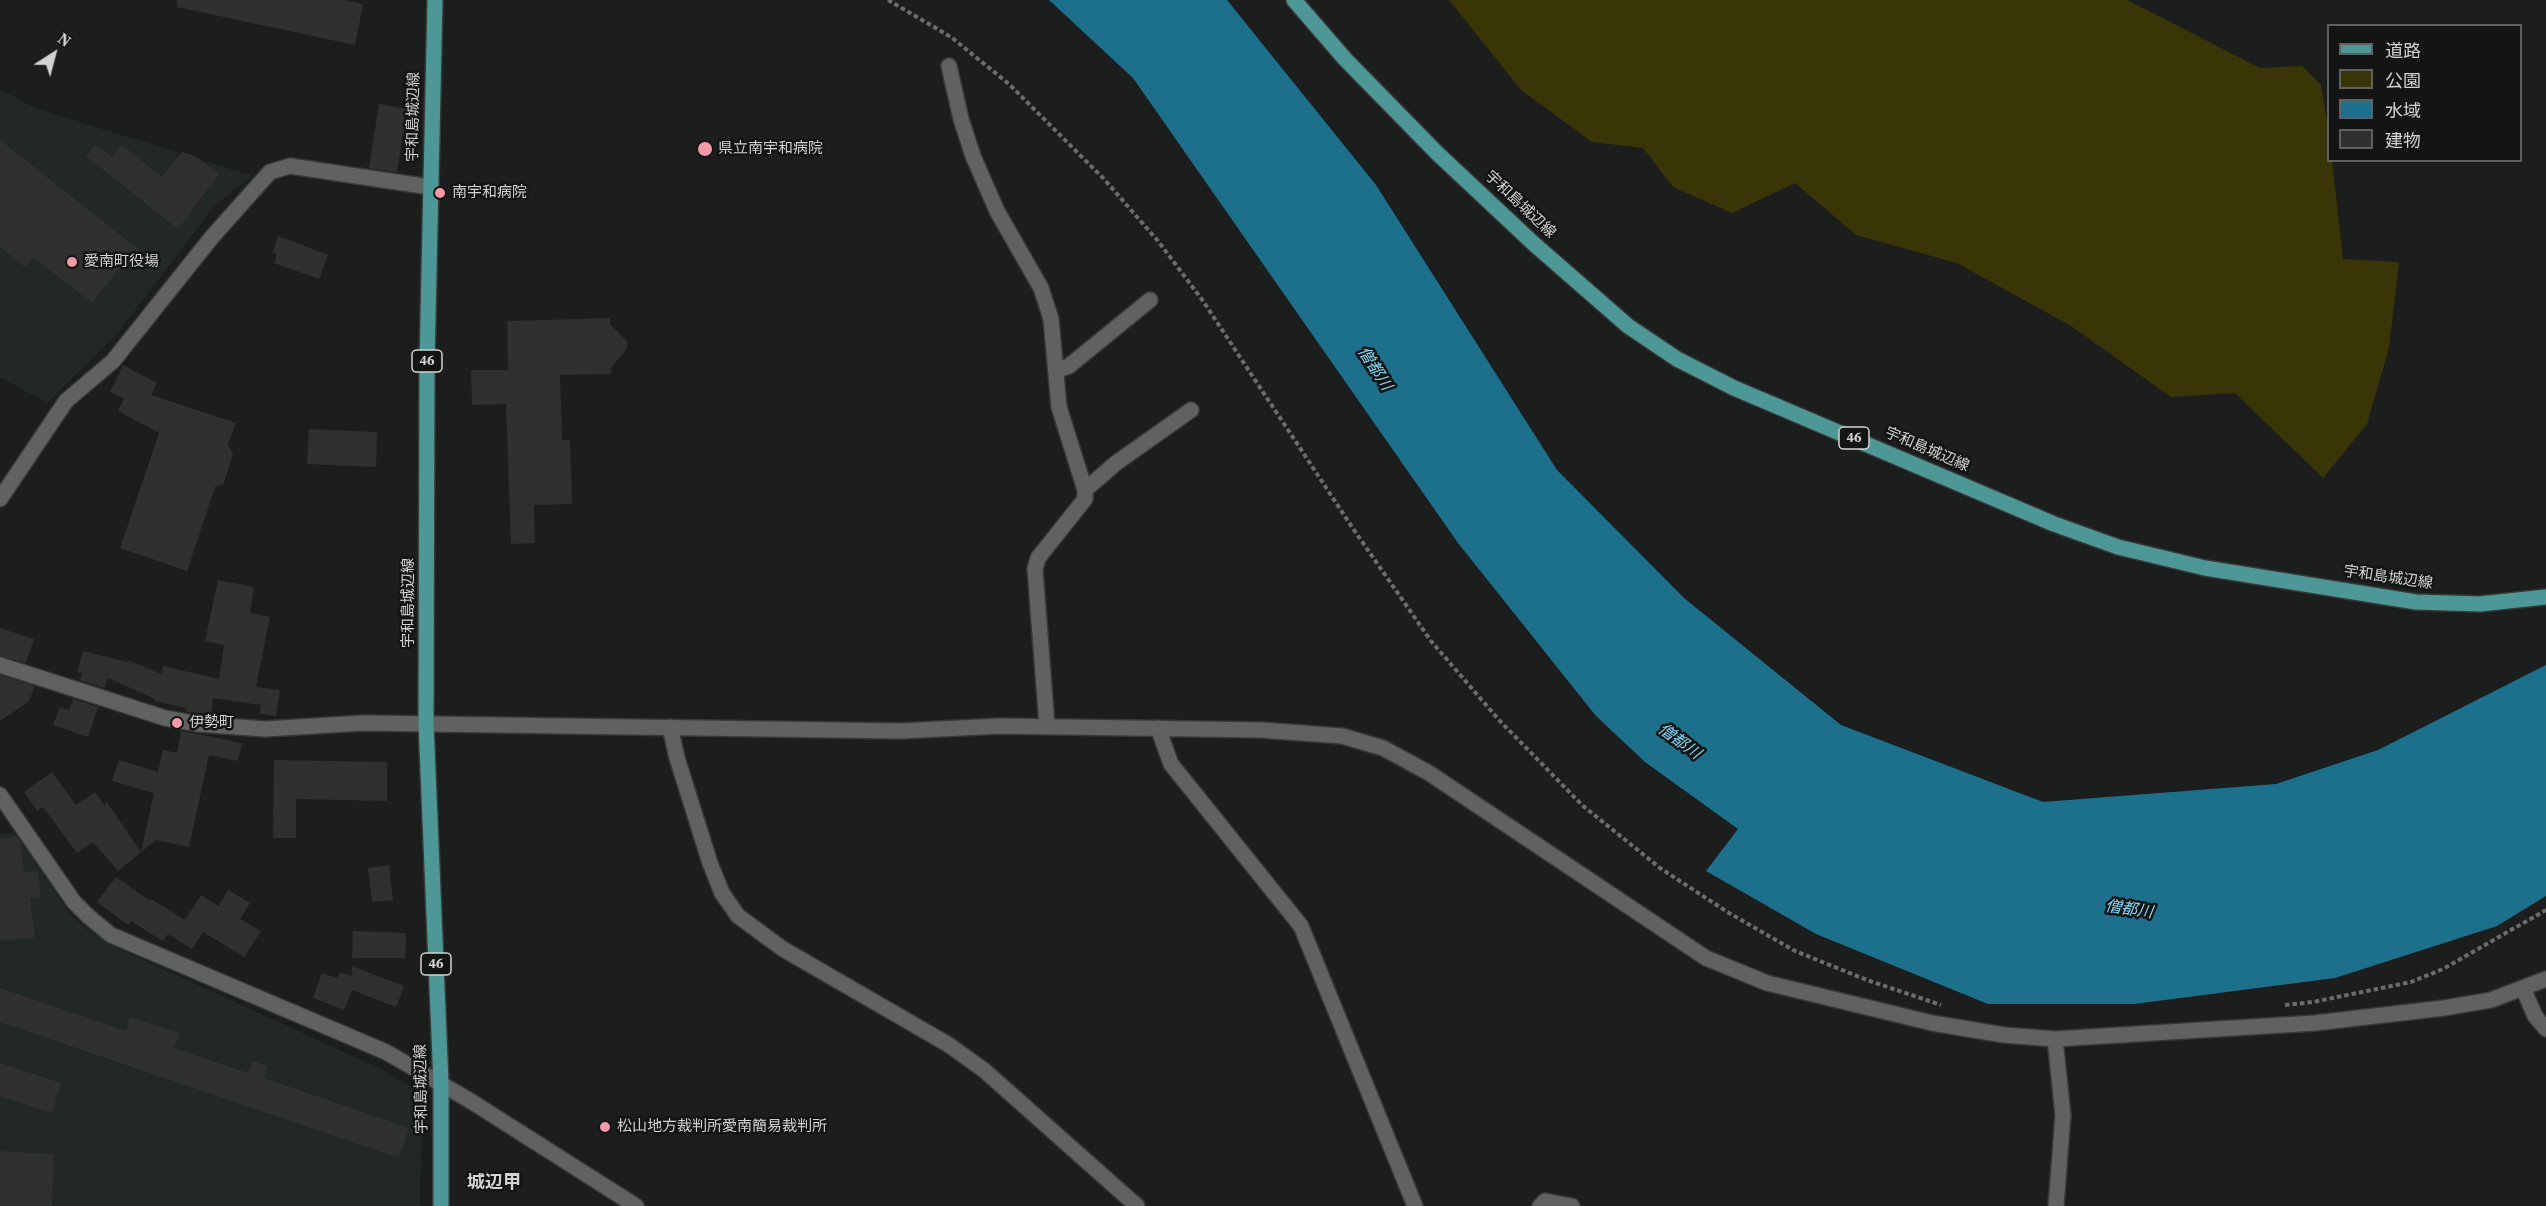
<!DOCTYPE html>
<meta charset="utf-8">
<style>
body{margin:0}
#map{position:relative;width:2546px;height:1206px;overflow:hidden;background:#1c1e1d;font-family:"Source Serif 4","Noto Sans JP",serif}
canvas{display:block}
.legend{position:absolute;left:2327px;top:24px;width:195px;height:138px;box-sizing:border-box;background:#131514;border:2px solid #5f6160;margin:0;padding:8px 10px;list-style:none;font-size:18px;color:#d1d3d2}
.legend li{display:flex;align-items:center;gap:12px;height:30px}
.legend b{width:30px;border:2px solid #5f6160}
.north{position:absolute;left:24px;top:24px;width:60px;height:60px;-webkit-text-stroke:4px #131514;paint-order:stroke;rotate:36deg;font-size:16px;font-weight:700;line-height:24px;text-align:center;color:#d1d3d2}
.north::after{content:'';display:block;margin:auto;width:21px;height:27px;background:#d1d3d2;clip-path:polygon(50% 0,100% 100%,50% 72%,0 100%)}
</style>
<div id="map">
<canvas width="2546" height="1206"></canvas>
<ul class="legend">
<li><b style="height:8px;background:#4e9797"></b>道路</li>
<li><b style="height:16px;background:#3a3506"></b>公園</li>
<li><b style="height:16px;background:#1c708c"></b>水域</li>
<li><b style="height:16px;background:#30312f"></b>建物</li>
</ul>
<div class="north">N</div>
</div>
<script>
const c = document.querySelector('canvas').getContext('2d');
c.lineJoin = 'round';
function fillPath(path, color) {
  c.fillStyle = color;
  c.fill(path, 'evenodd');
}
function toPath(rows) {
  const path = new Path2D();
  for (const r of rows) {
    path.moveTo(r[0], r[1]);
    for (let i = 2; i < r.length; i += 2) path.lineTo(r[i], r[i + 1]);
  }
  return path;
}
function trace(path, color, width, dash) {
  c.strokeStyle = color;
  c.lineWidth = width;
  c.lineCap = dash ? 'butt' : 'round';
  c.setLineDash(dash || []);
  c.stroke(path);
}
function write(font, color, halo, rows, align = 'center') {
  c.font = font + ' "Source Serif 4","Noto Sans JP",serif';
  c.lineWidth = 5;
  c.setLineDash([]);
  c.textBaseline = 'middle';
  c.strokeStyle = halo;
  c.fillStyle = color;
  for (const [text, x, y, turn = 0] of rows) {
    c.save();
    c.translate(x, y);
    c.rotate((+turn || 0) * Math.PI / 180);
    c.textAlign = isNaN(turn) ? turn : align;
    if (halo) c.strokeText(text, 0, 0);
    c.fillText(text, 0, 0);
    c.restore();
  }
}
const built = toPath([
 [0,89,35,108,253,176,215,205,118,333,47,403,0,377],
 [0,834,17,834,70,914,90,932,115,947,383,1070,422,1093,420,1206,0,1206]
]);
const green = toPath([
 [1449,0,2127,0,2260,68,2302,66,2321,85,2328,128,2328,160,2332,161,2343,259,2399,262,2389,348,2367,424,2323,478,2235,393,2171,397,2071,326,1957,263,1856,235,1795,183,1732,213,1673,187,1643,148,1592,142,1521,90]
]);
const water = toPath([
 [1049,0,1227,0,1376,185,1557,470,1684,598,1841,725,2043,802,2276,784,2378,750,2546,665,2546,896,2497,926,2335,978,2134,1004,1988,1004,1816,934,1706,871,1738,829,1645,762,1596,716,1458,543,1133,78]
]);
const building = toPath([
 [177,0,344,0,363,4,355,45,177,7],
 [379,104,407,109,397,172,369,168],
 [0,140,139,250,126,266,123,264,92,303,33,257,25,267,0,247],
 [96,144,112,157,122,145,162,177,182,152,195,156,219,174,178,229,86,156],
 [278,236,328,255,319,279,274,263,277,254,273,252],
 [610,318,610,324,627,341,627,348,611,368,611,374,560,375,562,440,570,440,572,504,534,505,535,543,511,544,506,404,472,405,471,370,508,370,507,321],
 [123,365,157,383,151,395,236,423,228,445,233,454,224,483,215,487,187,571,120,548,159,433,118,411,124,399,110,392],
 [309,429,377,432,376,467,307,464],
 [218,580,254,587,250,613,270,617,256,687,280,690,276,716,260,714,261,705,213,698,211,715,186,712,186,708,155,701,155,699,108,678,104,688,80,680,82,673,77,672,83,651,127,662,128,660,161,674,163,666,219,679,224,645,205,641],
 [0,628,34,639,26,663,0,656],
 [0,675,35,686,28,702,0,721],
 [73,699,98,707,88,737,53,725,60,707,69,710],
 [181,731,242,743,238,761,209,755,189,847,156,840,118,871,93,842,77,853,43,807,37,811,24,792,52,772,76,805,95,792,105,806,106,801,141,852,154,793,112,781,119,760,158,772,163,750,177,753],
 [274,760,387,762,387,801,296,799,296,838,273,838],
 [17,837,20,841,24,872,38,871,41,896,30,898,35,937,0,941,0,839],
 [389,865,393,900,372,902,368,868],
 [116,877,150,901,151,899,185,920,201,895,219,906,228,890,250,903,240,919,261,931,244,957,203,932,192,949,168,934,163,941,131,921,128,925,97,902],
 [353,931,406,933,405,958,352,958],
 [352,966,404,986,396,1007,352,990,344,1010,313,998,322,973,337,978,340,972,352,976],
 [0,988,126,1031,130,1017,179,1033,174,1048,248,1073,252,1061,268,1066,264,1078,409,1128,399,1158,0,1022],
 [0,1063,61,1083,52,1113,0,1096],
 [0,1151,54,1154,52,1206,0,1206]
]);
const path = toPath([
 [888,0,951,37,1009,84,1104,179,1158,241,1203,301,1354,530,1431,641,1499,720,1582,805,1660,868,1729,913,1795,951,1867,980,1941,1005],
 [2285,1005,2313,1002,2411,982,2443,969,2546,910]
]);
const minor = toPath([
 [949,66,961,119,973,156,997,211,1041,288,1051,319,1059,407,1085,490,1085,499,1038,558,1035,569,1047,726],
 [1056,371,1069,366,1150,300],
 [1085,490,1116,463,1191,410],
 [0,499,66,401,113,361,212,237,270,172,290,166,430,187],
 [0,665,165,718,198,724,265,729,363,723,901,731,999,726,1261,730,1342,736,1383,748,1429,773,1706,958,1767,983,1932,1023,2004,1035,2055,1039,2315,1023,2444,1008,2491,1000,2546,979],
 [670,727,677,758,710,863,722,893,738,916,783,949,949,1045,985,1071,1137,1206],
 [1158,728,1171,764,1301,926,1415,1206],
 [0,795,74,902,89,917,111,935,386,1052,469,1100,636,1206],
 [2523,988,2535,1016,2546,1029],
 [2055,1039,2063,1115,2056,1206],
 [1540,1206,1545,1201,1572,1206]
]);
const primary = toPath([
 [435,0,427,364,426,723,441,1083,441,1206],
 [1294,0,1345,59,1437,153,1534,244,1628,326,1677,359,1734,388,2054,524,2118,547,2205,568,2416,602,2480,604,2546,597]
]);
const markers = [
 [705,149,8,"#f39aa9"],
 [440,193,6,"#f39aa9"],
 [72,262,6,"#f39aa9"],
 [177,723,6,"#f39aa9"],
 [605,1127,6,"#f39aa9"]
];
const shields = [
 [427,361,30],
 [1854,438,30],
 [436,964,30]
];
const shieldNames = [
 ["46",427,361],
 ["46",1854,438],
 ["46",436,964]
];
const streetNames = [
 ["宇和島城辺線",414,117,-89],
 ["宇和島城辺線",1520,205,43],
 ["宇和島城辺線",1927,450,23],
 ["宇和島城辺線",2388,578,8],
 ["宇和島城辺線",409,603,-90],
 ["宇和島城辺線",422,1089,-91]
];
const poiNames = [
 ["県立南宇和病院",718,149],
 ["南宇和病院",452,193],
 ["愛南町役場",84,262],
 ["伊勢町",189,723],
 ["松山地方裁判所愛南簡易裁判所",617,1127]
];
const waterNames = [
 ["僧都川",1374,369,57],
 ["僧都川",1679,742,36],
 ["僧都川",2129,910,8]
];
const quarterNames = [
 ["城辺甲",494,1183]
];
fillPath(built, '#212825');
fillPath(green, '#3a3506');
fillPath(water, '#1c708c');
fillPath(building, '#30312f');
trace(minor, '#373938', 18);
trace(primary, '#373938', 18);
trace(path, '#6b6d6c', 4, [4.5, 3]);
trace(minor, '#5f6261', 15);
trace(primary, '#4e9797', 15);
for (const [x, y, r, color] of markers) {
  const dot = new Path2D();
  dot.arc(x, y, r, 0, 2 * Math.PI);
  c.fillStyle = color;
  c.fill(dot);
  trace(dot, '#131514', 2);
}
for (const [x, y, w] of shields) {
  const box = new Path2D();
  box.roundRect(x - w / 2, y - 11, w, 22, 4.5);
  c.fillStyle = '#131514';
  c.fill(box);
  trace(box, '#d1d3d2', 1.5);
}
write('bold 14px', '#d1d3d2', null, shieldNames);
write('15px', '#d1d3d2', '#131514', streetNames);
write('15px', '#d1d3d2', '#131514', poiNames, 'left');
write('italic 16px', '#83d7f8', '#131514', waterNames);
write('bold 18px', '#d1d3d2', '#131514', quarterNames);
</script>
